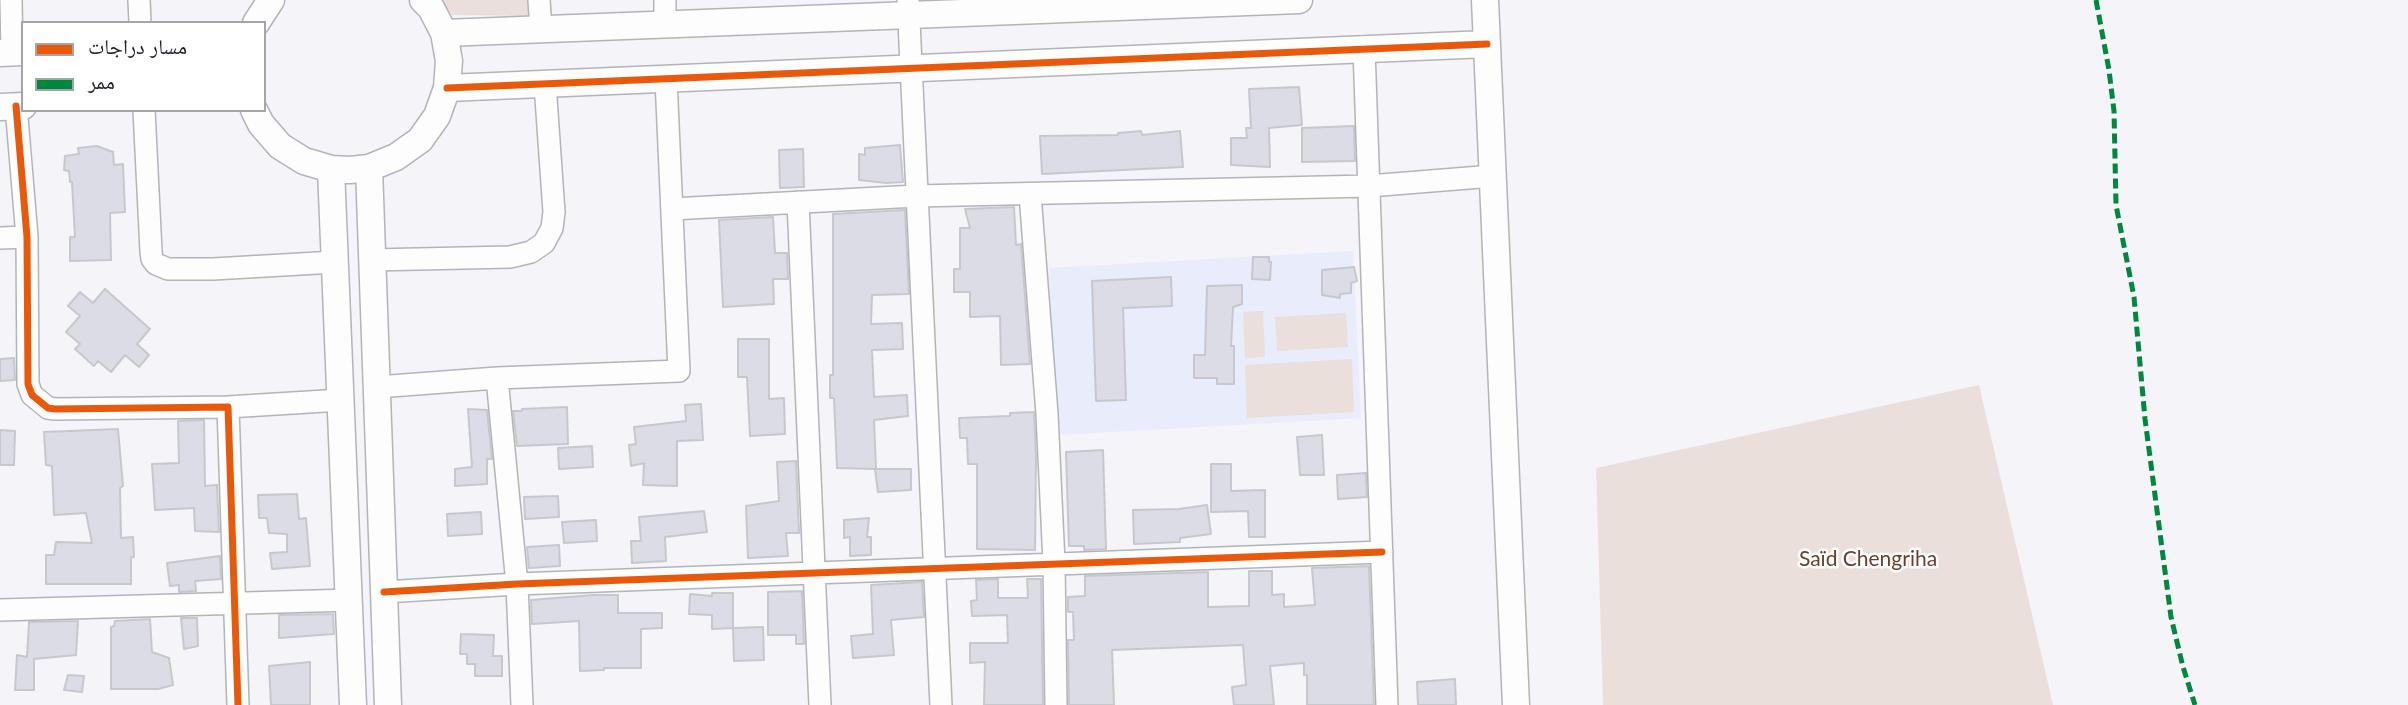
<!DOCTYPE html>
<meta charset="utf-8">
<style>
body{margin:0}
#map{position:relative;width:2408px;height:705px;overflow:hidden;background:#f4f4f9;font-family:Lato,"Noto Naskh Arabic",sans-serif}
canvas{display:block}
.legend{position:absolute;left:21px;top:21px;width:245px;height:91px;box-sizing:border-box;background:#fff;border:2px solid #a4a5a8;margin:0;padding:9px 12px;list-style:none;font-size:21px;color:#1b1d25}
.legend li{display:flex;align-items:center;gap:14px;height:35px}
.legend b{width:35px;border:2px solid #a4a5a8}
</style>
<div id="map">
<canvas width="2408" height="705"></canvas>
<ul class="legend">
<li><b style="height:9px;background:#e8590c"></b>مسار دراجات</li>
<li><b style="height:9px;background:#00873e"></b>ممر</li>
</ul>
</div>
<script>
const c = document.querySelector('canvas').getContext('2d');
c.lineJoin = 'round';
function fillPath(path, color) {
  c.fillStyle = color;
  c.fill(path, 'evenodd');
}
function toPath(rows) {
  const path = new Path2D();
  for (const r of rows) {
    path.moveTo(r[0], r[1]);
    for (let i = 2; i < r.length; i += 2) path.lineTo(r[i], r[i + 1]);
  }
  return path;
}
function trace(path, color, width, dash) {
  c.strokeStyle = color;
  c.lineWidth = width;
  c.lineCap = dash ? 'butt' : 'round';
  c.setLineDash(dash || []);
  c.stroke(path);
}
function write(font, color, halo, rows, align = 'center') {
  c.font = font + ' Lato,sans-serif';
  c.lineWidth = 5;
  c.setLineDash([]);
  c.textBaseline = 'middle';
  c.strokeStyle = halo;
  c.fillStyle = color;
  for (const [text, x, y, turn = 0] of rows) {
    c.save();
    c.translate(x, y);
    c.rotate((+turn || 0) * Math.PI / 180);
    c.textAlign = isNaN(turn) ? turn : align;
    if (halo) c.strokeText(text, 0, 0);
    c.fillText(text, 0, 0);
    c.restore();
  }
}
const built = toPath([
 [1353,251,1361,418,1057,435,1049,268]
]);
const green = toPath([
 [442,0,528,0,528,16,451,15],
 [1263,311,1265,357,1245,358,1243,312],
 [1346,313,1348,347,1277,351,1275,317],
 [1352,359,1354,412,1247,418,1245,365],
 [1979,385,2053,705,1603,705,1596,468]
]);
const building = toPath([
 [1299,87,1302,125,1269,128,1270,167,1231,165,1231,138,1247,138,1246,128,1251,128,1249,89,1299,87],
 [1354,126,1355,161,1302,162,1302,128,1354,126],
 [1141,131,1142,135,1180,131,1183,167,1042,174,1040,136,1118,135,1118,133,1141,131],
 [900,145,903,182,886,183,859,180,859,154,865,155,865,148,900,145],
 [97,146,113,152,114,165,123,164,125,212,110,213,111,260,70,261,70,237,75,237,72,182,70,182,69,171,64,170,65,156,79,154,78,148,97,146],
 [803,149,804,187,780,188,779,150,803,149],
 [1014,207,1016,245,1021,244,1030,364,1001,365,1000,316,970,317,970,292,954,292,954,269,960,269,960,228,970,228,965,209,1014,207],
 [905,210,909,294,872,295,871,324,902,323,903,349,872,350,874,397,907,395,908,416,874,420,876,469,911,469,911,490,878,492,875,469,837,468,834,398,830,398,830,375,833,375,833,214,905,210],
 [773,217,775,253,787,253,788,279,773,279,774,304,723,307,719,220,773,217],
 [1253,257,1269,257,1269,262,1271,262,1270,280,1252,279,1253,257],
 [1354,267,1357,281,1351,283,1351,293,1340,294,1340,298,1322,295,1322,270,1354,267],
 [1171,277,1172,306,1123,308,1126,400,1096,401,1092,281,1171,277],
 [1242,285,1242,304,1233,307,1231,346,1234,346,1234,384,1217,384,1217,378,1194,378,1194,355,1205,355,1207,286,1242,285],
 [105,289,150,329,137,344,149,355,139,367,125,355,111,372,98,361,94,366,75,349,80,344,66,332,80,316,68,306,80,292,93,303,105,289],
 [738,339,769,339,769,399,784,398,785,434,750,436,747,377,738,377,738,339],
 [14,358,15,380,0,381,0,359,14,358],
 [701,404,703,440,677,441,677,486,643,485,644,463,631,466,629,445,636,444,634,427,686,421,685,405,701,404],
 [567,407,568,444,517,446,513,411,522,411,522,409,567,407],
 [468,409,487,410,492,459,487,459,487,484,455,486,455,469,472,467,468,409],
 [1034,412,1036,458,1035,550,977,549,977,464,968,464,967,438,960,438,959,418,1010,416,1010,413,1034,412],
 [204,420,205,486,217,485,219,532,195,531,194,508,155,510,152,464,179,463,178,421,204,420],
 [118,429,123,486,120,488,121,538,133,537,134,557,131,557,131,584,46,584,46,555,54,555,56,542,92,543,86,513,54,515,52,466,46,465,44,432,118,429],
 [0,430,15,431,14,465,0,465,0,430],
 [1322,435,1324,475,1300,475,1297,437,1322,435],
 [592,446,593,467,559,469,558,448,592,446],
 [1103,450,1106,549,1084,550,1084,546,1069,546,1066,452,1103,450],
 [796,461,799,533,786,533,788,556,748,558,746,506,779,501,777,462,796,461],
 [1211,464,1231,464,1231,491,1265,490,1265,537,1249,537,1248,511,1211,512,1211,464],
 [1366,473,1367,497,1338,499,1337,475,1366,473],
 [297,494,299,519,306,518,310,566,272,569,270,553,287,552,287,534,269,533,267,518,259,518,258,495,297,494],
 [558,496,559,517,525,519,524,497,558,496],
 [1207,505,1211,534,1180,538,1180,542,1134,544,1133,510,1179,509,1207,505],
 [704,511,707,532,665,537,666,561,632,563,631,541,641,541,639,517,704,511],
 [481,512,482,534,448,536,447,514,481,512],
 [869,518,867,537,871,537,871,555,850,556,850,537,844,538,844,520,869,518],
 [596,520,597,541,564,543,562,522,596,520],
 [559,545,560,566,529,568,527,547,559,545],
 [220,556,221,579,195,581,196,591,179,592,179,585,170,586,167,563,220,556],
 [1369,566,1374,705,1307,705,1307,675,1304,675,1304,663,1270,666,1274,705,1234,705,1232,687,1246,685,1243,645,1112,650,1114,705,1069,705,1068,640,1074,640,1073,612,1068,612,1068,597,1085,596,1085,576,1208,572,1208,607,1249,606,1249,571,1272,571,1272,595,1284,594,1284,607,1315,605,1312,568,1369,566],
 [998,579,998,598,1028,598,1027,579,1041,579,1043,705,984,705,985,662,970,663,970,643,1008,643,1007,615,972,616,971,601,977,600,976,580,998,579],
 [922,582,924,617,891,620,894,655,853,658,851,636,873,634,871,585,922,582],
 [802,591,804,644,796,644,796,635,768,635,768,592,802,591],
 [712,593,733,593,733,628,712,629,712,615,689,614,690,594,712,596,712,593],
 [593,595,618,595,618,613,662,613,662,628,641,629,641,668,604,668,604,670,580,671,579,621,532,624,531,600,593,595],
 [333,614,334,634,279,638,279,615,333,614],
 [181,618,197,618,198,646,184,649,181,618],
 [150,619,152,652,169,658,173,685,158,689,111,689,111,627,114,626,115,621,150,619],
 [78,621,76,655,34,659,34,690,15,690,17,655,27,657,29,622,78,621],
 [763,627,764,660,734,661,733,628,763,627],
 [461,634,494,635,493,656,502,656,502,676,475,676,475,664,467,664,467,654,460,654,461,634],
 [310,662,310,705,271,705,269,666,310,662],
 [68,675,84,676,82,692,64,690,68,675],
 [1455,679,1456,705,1418,705,1417,682,1455,679]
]);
const minor = toPath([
 [11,0,12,53],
 [139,0,140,23],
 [539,0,541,30],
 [908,0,941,705],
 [665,25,665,0],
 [1364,49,1387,705],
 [16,106,27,237,28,384,32,395,48,408,55,409,228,407,238,705],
 [144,110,151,251,152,259,156,264,168,269,213,269,335,262],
 [1030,194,1047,414,1054,563,1056,705],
 [798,202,820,705],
 [672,209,916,196,1369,186,1493,176],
 [0,238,27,237],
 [372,260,510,257,531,252,544,243,552,228,554,212,545,84],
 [497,378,517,584,522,705],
 [377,387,497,378,679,371,666,79],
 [228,407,341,400],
 [384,592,517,584,1382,552],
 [0,610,350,600]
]);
const tertiary = toPath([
 [1485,0,1516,705],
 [256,23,271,0],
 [444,33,1299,0],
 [0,53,23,52],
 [447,88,1487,44],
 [0,107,23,106],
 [254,110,261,124,280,146,304,161,331,169,350,170,369,168,396,157,420,140,437,116,447,88,449,61,444,33,431,8,423,0],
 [369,168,388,705],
 [331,169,353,705]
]);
const quiet = toPath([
 [2096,0,2109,70,2114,111,2116,205,2134,297,2145,419,2171,617,2183,667,2195,705]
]);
const cycleway = toPath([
 [447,88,1487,44],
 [16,106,27,237,28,384,32,395,48,408,55,409,228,407,238,705],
 [384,592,517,584,1382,552]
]);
const parkNames = [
 ["Saïd Chengriha",1868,559]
];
fillPath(built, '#e8ecfb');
fillPath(green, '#ebdfdc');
fillPath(building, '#dbdce5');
trace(building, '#c6c8ce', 2);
trace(minor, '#b3b4ba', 24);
trace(tertiary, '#b3b4ba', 29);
trace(minor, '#fdfdfe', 21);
trace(tertiary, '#fdfdfe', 26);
trace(quiet, '#00873e', 5, [10, 5]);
trace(cycleway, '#e8590c', 7);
write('21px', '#6c3e2a', '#fff', parkNames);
</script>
